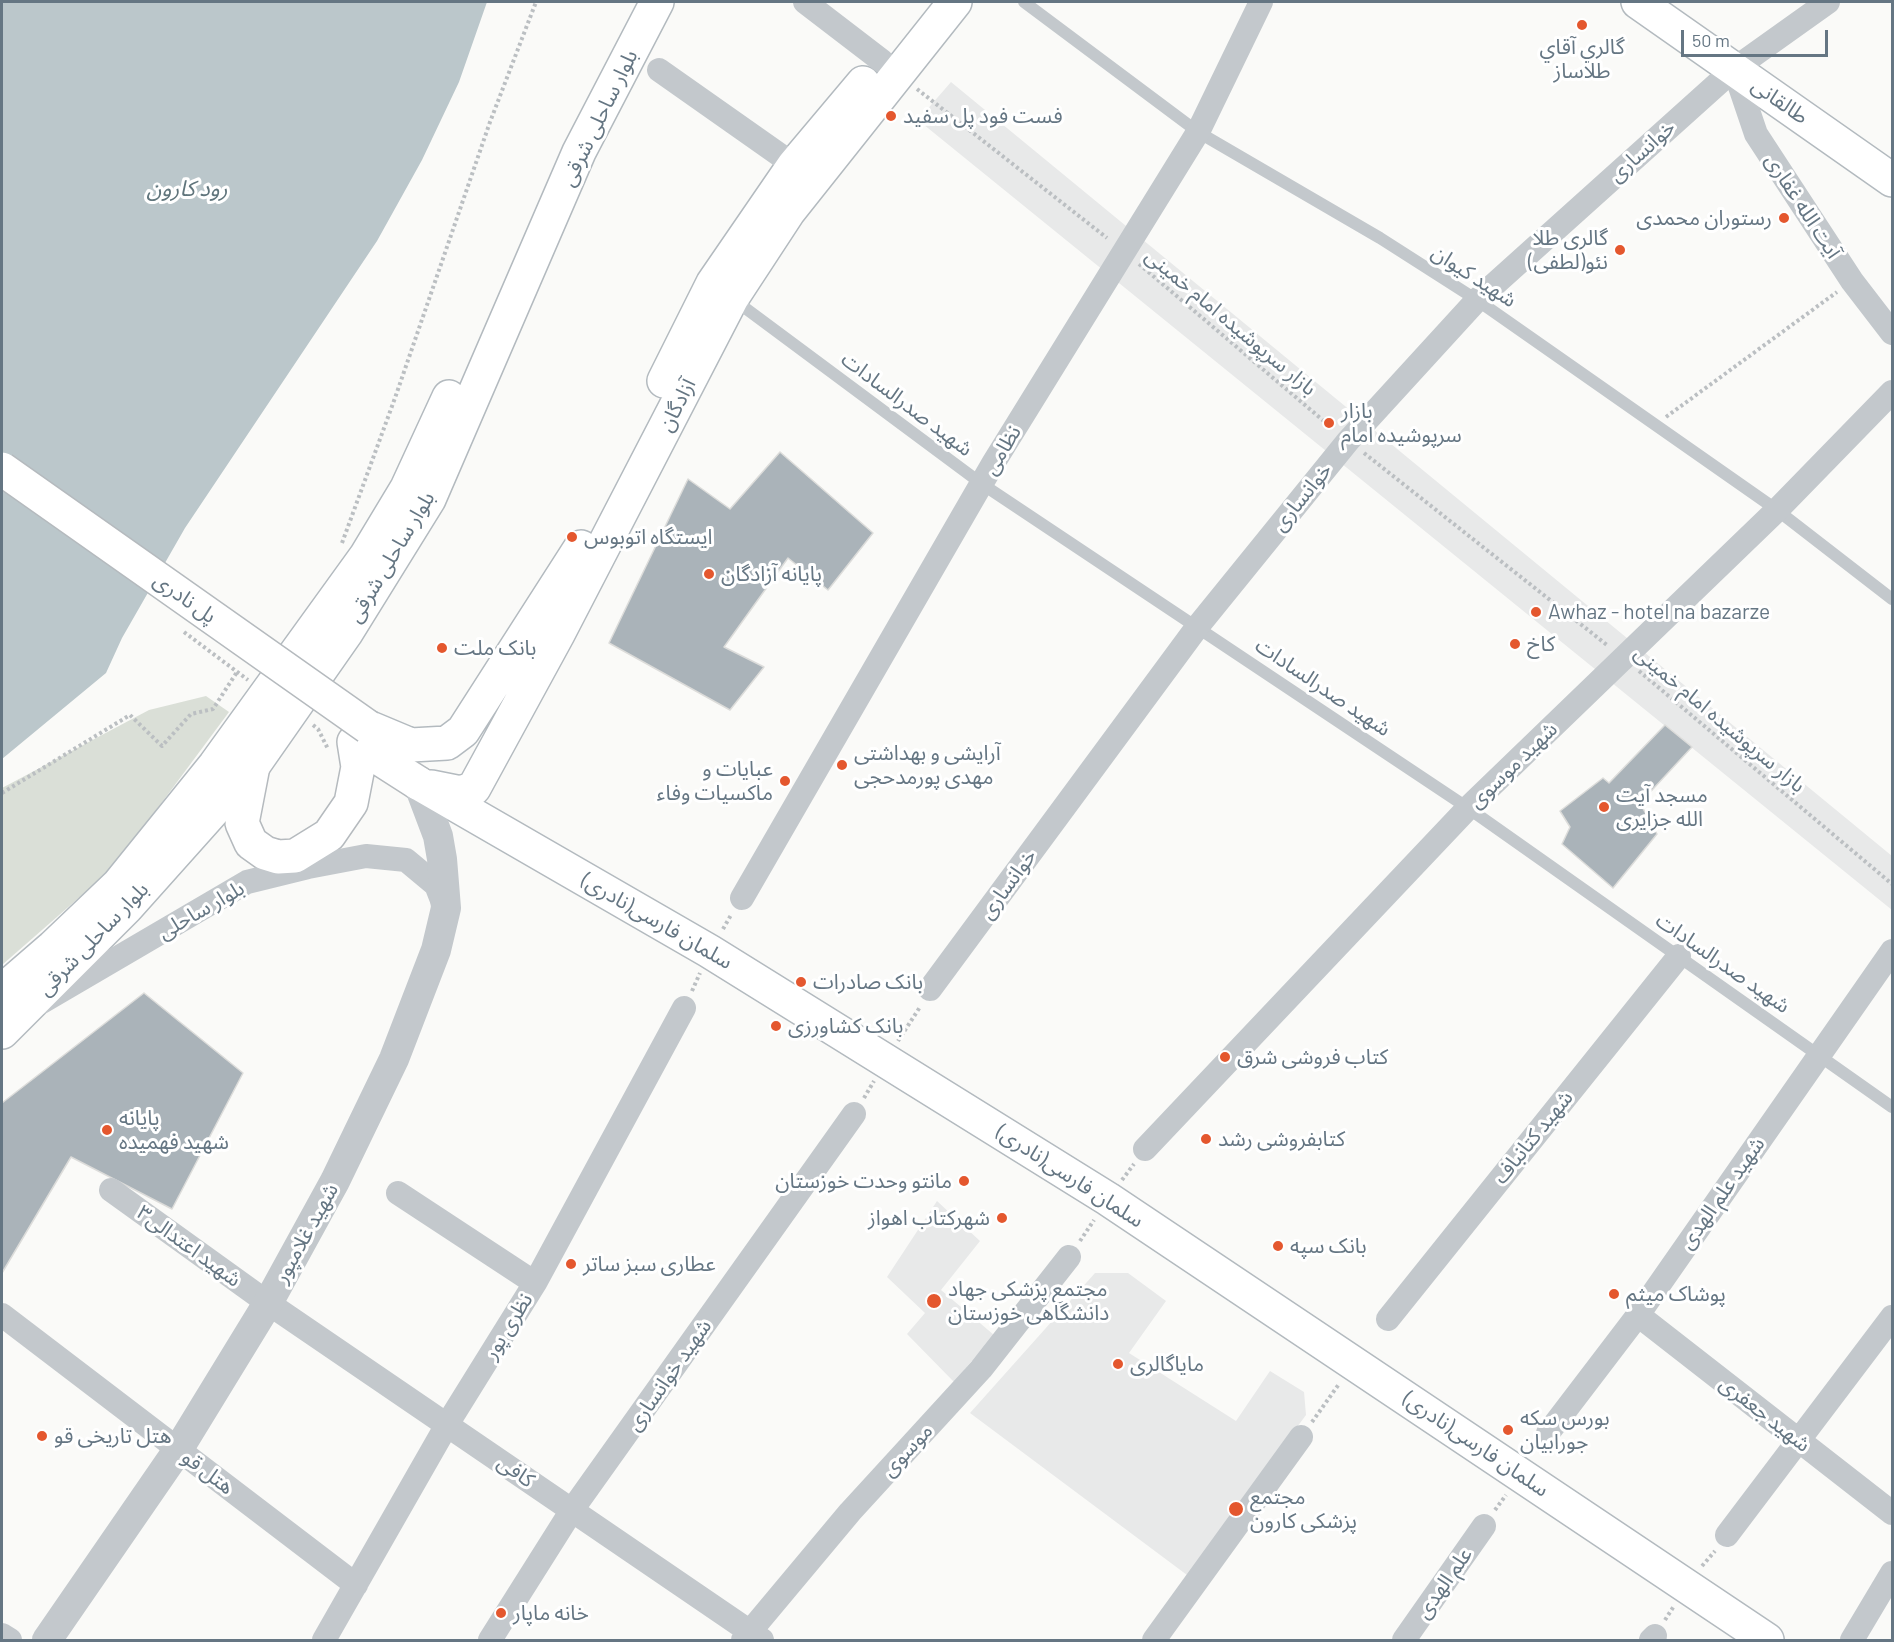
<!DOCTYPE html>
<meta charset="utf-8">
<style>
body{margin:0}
#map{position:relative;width:1894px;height:1642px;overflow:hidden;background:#fafaf8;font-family:Barlow,sans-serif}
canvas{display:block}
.frame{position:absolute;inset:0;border:3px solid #657683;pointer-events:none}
.scale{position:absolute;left:1681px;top:30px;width:147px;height:27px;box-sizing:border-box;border:3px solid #657683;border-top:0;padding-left:8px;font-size:18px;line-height:21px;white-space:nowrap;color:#657683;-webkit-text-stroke:4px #fff;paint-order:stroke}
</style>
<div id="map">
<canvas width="1894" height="1642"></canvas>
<div class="frame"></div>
<div class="scale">50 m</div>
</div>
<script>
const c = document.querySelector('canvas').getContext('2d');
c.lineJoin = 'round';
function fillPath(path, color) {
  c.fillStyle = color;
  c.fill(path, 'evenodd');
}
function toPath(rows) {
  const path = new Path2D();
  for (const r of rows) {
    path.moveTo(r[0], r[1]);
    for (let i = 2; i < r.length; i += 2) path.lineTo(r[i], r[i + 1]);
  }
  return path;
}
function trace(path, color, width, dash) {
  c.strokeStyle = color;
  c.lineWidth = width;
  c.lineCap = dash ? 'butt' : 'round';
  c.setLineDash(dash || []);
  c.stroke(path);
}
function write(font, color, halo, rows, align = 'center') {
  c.font = font + ' Barlow,"Noto Sans Arabic",sans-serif';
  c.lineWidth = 6;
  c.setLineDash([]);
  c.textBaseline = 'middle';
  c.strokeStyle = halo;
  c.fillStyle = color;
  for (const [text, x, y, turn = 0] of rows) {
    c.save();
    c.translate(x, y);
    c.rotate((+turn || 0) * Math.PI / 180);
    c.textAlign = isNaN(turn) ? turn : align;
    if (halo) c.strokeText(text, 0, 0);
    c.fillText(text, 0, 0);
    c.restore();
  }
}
const built = toPath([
 [951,82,1892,856,1892,910,918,120],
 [937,1201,980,1241,941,1290,994,1335,954,1382,907,1334,925,1313,887,1277],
 [1095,1273,1128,1273,1166,1301,1129,1353,1236,1421,1270,1371,1304,1392,1306,1415,1187,1575,970,1413]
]);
const green = toPath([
 [206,696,229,712,114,867,2,965,2,788,149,710]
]);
const water = toPath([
 [2,2,487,2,459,82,422,160,377,241,185,528,122,638,106,673,2,759]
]);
const building = toPath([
 [780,452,873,533,828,590,788,558,724,647,764,667,730,710,609,643,688,479,730,509,780,452],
 [1665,725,1692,747,1640,803,1657,834,1613,888,1562,844,1570,827,1560,811,1603,778,1609,783,1665,725],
 [144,993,243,1073,172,1209,71,1157,2,1273,2,1103,144,993]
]);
const path = toPath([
 [917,89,1107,238],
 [1139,264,1332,428],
 [1666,417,1837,292],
 [1364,453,1607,645],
 [342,543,395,398,490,122,536,2],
 [184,632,248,680],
 [1639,671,1892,884],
 [313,725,318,729,328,749],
 [2,793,130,715,162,746,191,714,213,709,237,672],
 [723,929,731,915],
 [692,991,700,973],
 [898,1041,920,1007],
 [864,1098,874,1081],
 [1122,1180,1134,1164],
 [1080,1241,1094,1220],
 [1312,1422,1339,1384],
 [1495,1510,1506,1495],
 [1702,1566,1715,1551],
 [1665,1620,1674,1606]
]);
const service = toPath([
 [1024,2,1198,132,1380,238,1477,300,1777,510,1892,599],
 [733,299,982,484,1468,808,1892,1107]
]);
const minor = toPath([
 [805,2,882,61],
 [1734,69,1756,134,1852,281,1892,333],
 [659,70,794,165],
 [742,898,994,462,1198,132,1261,2],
 [930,989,1198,626,1348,441,1477,300,1734,69,1828,2],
 [42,1002,247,882,308,867,366,856,406,860,436,885,445,908],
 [1145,1149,1468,808,1777,510,1892,392],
 [111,1190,268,1303,762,1640],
 [398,1193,535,1283],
 [2,1315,356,1585],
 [1638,1315,1892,1513],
 [1388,1319,1679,956],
 [1548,1433,1638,1315,1892,951],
 [1727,1535,1892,1317],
 [2,1635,10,1640],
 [324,1640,448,1423,535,1283,684,1008],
 [490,1640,572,1510,854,1114],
 [743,1640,850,1512,981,1369,1069,1257],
 [1154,1640,1301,1437],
 [1404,1640,1484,1526],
 [1651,1640,1655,1636],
 [1852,1640,1892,1573]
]);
const tertiary = toPath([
 [47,1640,178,1450,268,1303,335,1181,394,1059,436,950,446,908,442,859,438,836,418,783]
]);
const secondary = toPath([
 [1638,2,1892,180],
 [664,381,713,283,794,165,863,83],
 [368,727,411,745,447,743,463,731,581,547],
 [418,783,709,951,1108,1199,1767,1640],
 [431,787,461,793,474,788,558,634,732,298,789,211,955,2],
 [2,991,53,947,118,885,215,765,366,556,407,488,449,397],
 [2,1032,127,907,253,766,346,633,429,499,579,152,657,2]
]);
const primary = toPath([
 [354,742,418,783],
 [253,766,242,823,251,843,265,853,278,857,295,856,329,835,351,803,358,767,354,742]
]);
const primaryBridge = toPath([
 [2,469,368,727]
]);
const markers = [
 [1582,25,6,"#e4572e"],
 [891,116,6,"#e4572e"],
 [1784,218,6,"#e4572e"],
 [1620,250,6,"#e4572e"],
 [1329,423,6,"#e4572e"],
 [572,537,6,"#e4572e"],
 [709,574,6,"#e4572e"],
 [1536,612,6,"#e4572e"],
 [1515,644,6,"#e4572e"],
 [442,648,6,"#e4572e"],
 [842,765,6,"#e4572e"],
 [785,781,6,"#e4572e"],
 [1604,807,6,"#e4572e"],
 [801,982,6,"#e4572e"],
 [776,1026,6,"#e4572e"],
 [1225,1057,6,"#e4572e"],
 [107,1130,6,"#e4572e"],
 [1206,1139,6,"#e4572e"],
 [964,1181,6,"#e4572e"],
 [1002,1218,6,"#e4572e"],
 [1278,1246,6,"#e4572e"],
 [571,1264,6,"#e4572e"],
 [1614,1294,6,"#e4572e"],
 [934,1301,8,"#e4572e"],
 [1118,1364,6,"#e4572e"],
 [1508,1430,6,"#e4572e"],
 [42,1436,6,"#e4572e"],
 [1236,1509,8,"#e4572e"],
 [501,1613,6,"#e4572e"]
];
const poiNames = [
 ["گالري آقاي",1582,47,"center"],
 ["طلاساز",1582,71,"center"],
 ["فست فود پل سفید",903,116],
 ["رستوران محمدی",1772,218,"right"],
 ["گالری طلا",1608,238,"right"],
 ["نئو(لطفی)",1608,262,"right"],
 ["بازار",1341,411],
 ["سرپوشیده امام",1341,435],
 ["ایستگاه اتوبوس",584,537],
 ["پایانه آزادگان",721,574],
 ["Awhaz - hotel na bazarze",1548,612],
 ["کاخ",1527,644],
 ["بانک ملت",454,648],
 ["آرایشی و بهداشتی",854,753],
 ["مهدی پورمدحجی",854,777],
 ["عبایات و",773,769,"right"],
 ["ماکسیات وفاء",773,793,"right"],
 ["مسجد آیت",1616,795],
 ["الله جزایری",1616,819],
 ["بانک صادرات",813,982],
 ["بانک کشاورزی",788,1026],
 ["کتاب فروشی شرق",1237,1057],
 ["پایانه",119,1118],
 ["شهید فهمیده",119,1142],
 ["کتابفروشی رشد",1218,1139],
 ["مانتو وحدت خوزستان",952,1181,"right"],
 ["شهرکتاب اهواز",990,1218,"right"],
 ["بانک سپه",1290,1246],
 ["عطاری سبز ساتر",583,1264],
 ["مجتمع پزشکی جهاد",948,1289],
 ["دانشگاهی خوزستان",948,1313],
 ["پوشاک میثم",1626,1294],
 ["مایاگالری",1130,1364],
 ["بورس سکه",1520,1418],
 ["جورابیان",1520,1442],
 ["هتل تاریخی قو",54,1436],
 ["مجتمع",1250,1497],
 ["پزشکی کارون",1250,1521],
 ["خانه ماپار",513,1613]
];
const streetNames = [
 ["طالقانی",1780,101,35],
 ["بلوار ساحلی شرقی",599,118,-64],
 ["خوانساری",1642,151,-42],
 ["آیت الله غفاری",1803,206,57],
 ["شهید کیوان",1474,276,33],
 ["بازار سرپوشیده امام خمینی",1231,322,40],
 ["شهید صدرالسادات",907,404,37],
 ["آزادگان",677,405,-63],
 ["نظامی",1002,450,-59],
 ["خوانساری",1302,497,-51],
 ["بلوار ساحلی شرقی",391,557,-59],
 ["پل نادری",185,598,35],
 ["شهید صدرالسادات",1323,687,34],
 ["بازار سرپوشیده امام خمینی",1720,719,40],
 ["شهید موسوی",1513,765,-44],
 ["خوانساری",1008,884,-54],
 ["بلوار ساحلی",201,910,-30],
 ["سلمان فارسی(نادری)",657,921,30],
 ["بلوار ساحلی شرقی",93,939,-46],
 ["شهید صدرالسادات",1723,963,35],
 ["شهید کتانباف",1533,1137,-51],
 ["سلمان فارسی(نادری)",1070,1176,33],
 ["شهید علم الهدی",1722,1193,-55],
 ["شهید غلامپور",306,1233,-61],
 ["شهید اعتدالی۳",189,1246,36],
 ["نظری پور",508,1326,-58],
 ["شهید خوانساری",669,1375,-55],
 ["شهید جعفری",1765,1414,38],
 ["سلمان فارسی(نادری)",1476,1444,34],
 ["موسوی",907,1450,-47],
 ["کافی",516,1471,35],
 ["هتل قو",208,1472,37],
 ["علم الهدی",1444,1583,-55]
];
const waterNames = [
 ["رود کارون",187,189]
];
fillPath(built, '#e8e9e9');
fillPath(green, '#dadfd7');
fillPath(water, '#bbc7cb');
fillPath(building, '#aab3b9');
trace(building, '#dcdcda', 1.5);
trace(secondary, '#b3babf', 36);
trace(primary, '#b5babe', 36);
trace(path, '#bbbfc2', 4, [3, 3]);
trace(service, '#c3c8cc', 12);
trace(minor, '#c3c8cc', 24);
trace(tertiary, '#c3c8cc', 30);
trace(secondary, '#fff', 33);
trace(primary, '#fff', 33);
trace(primaryBridge, '#b5babe', 36, []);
trace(primaryBridge, '#fff', 33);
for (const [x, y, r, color] of markers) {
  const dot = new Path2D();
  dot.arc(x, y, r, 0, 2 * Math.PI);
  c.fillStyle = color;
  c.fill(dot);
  trace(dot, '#fff', 2);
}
write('21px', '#657683', '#fff', poiNames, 'left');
write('21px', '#657683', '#fff', streetNames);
write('italic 22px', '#60757c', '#fff', waterNames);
</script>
